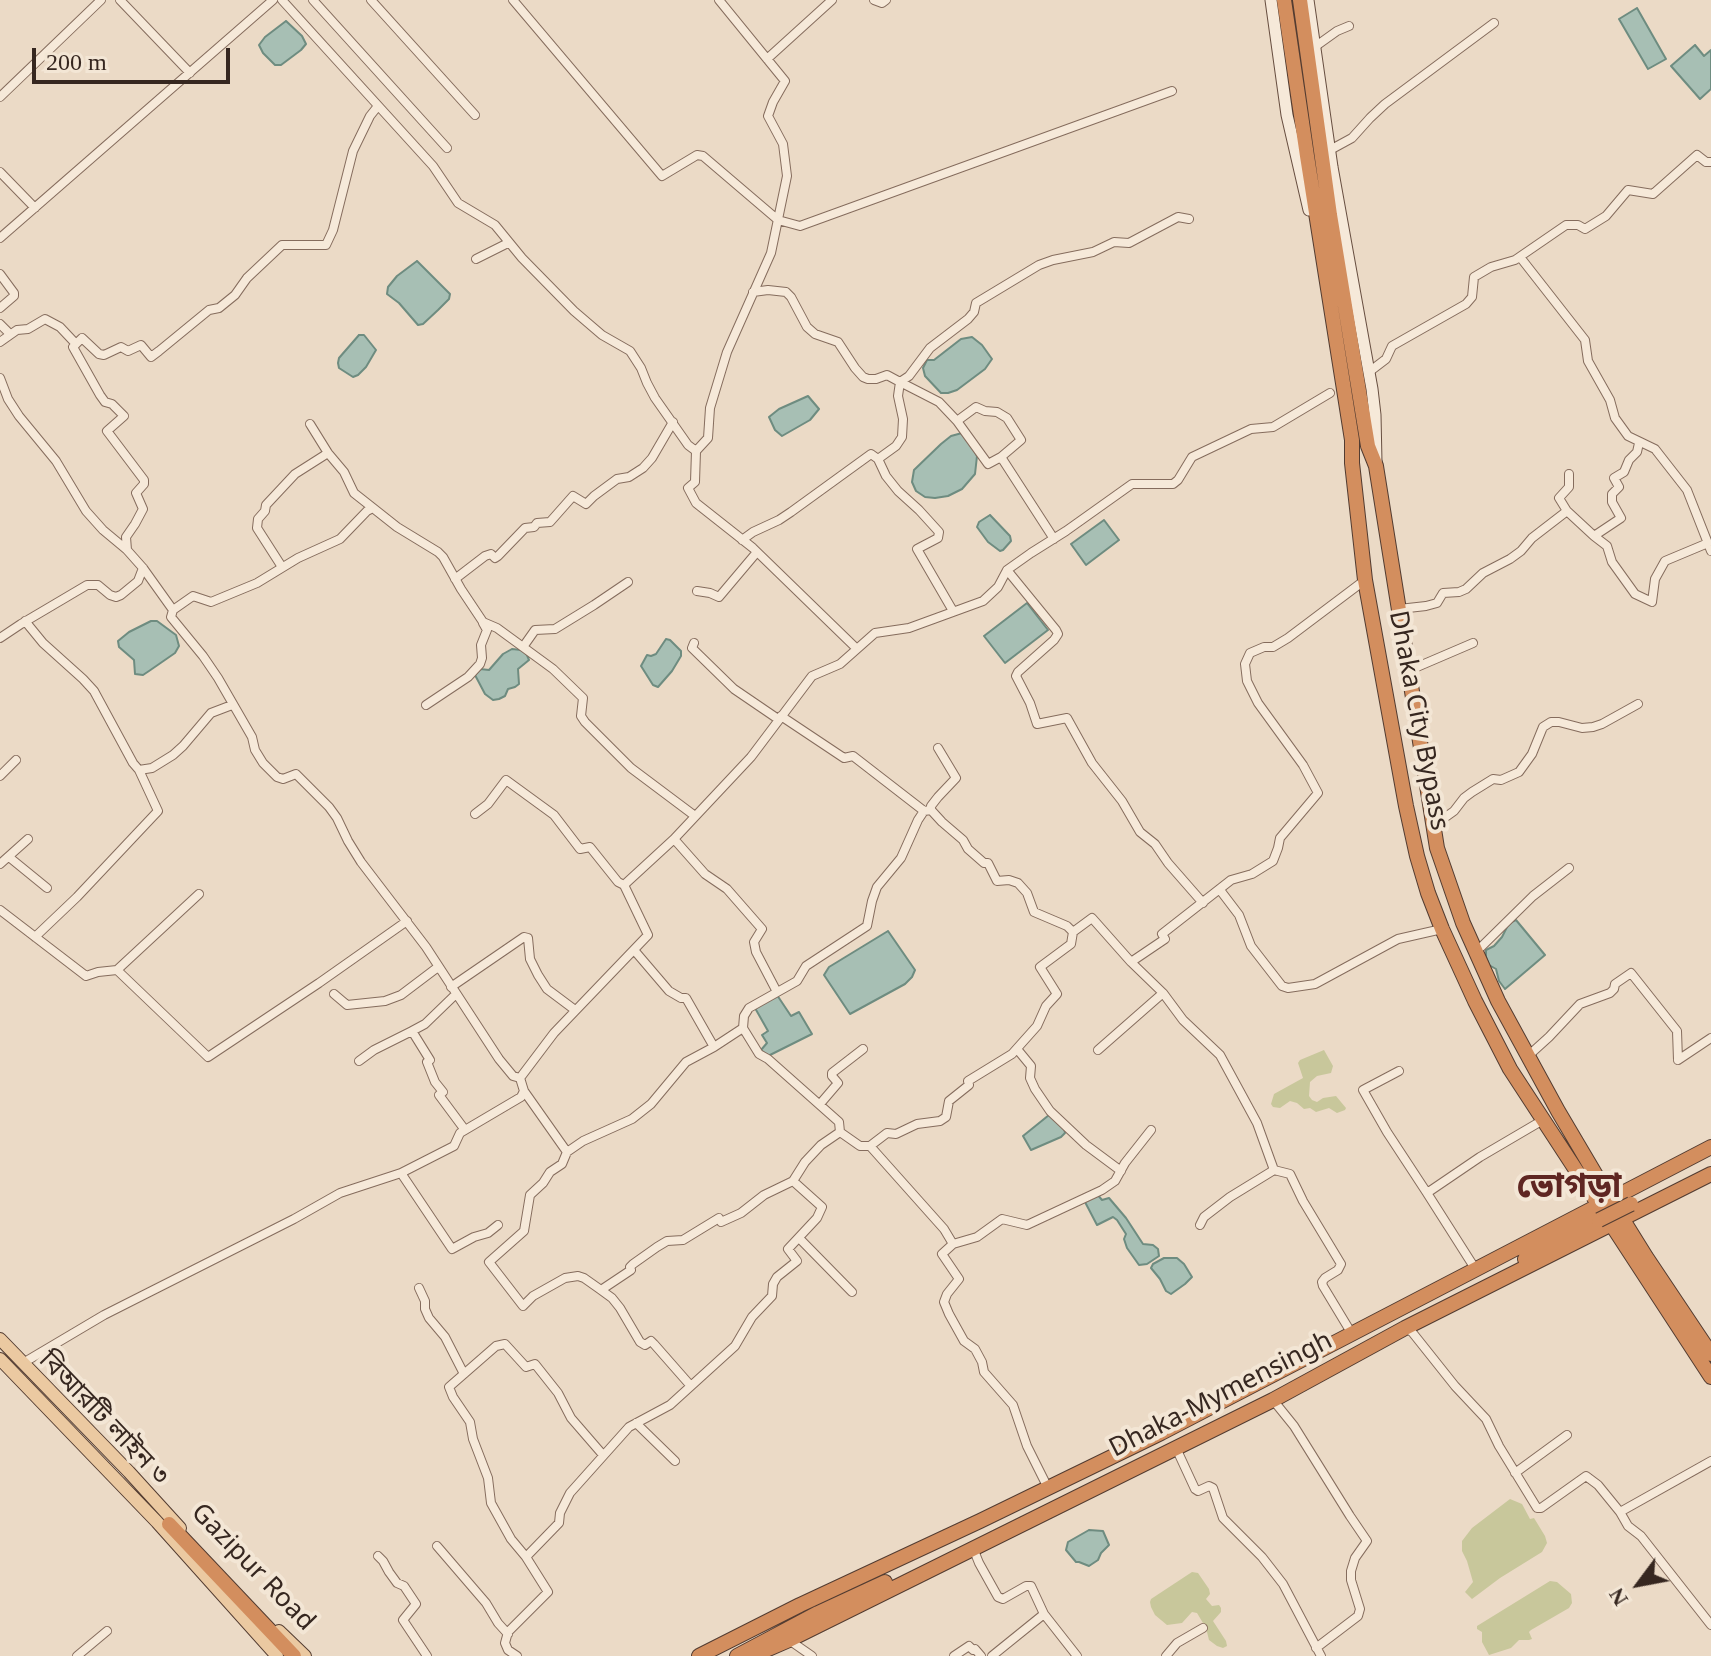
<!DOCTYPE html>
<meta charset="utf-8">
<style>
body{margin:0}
#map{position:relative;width:1711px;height:1656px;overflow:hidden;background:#ebdac6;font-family:Georgia,serif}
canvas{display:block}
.north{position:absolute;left:1599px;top:1544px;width:80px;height:80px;-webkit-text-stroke:6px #f3e6d5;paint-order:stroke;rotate:238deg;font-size:22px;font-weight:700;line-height:32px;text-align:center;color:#362720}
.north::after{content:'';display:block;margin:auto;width:28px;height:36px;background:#362720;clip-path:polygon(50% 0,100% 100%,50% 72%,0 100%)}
.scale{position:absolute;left:32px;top:48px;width:198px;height:36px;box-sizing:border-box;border:4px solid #362720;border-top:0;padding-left:10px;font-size:24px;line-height:28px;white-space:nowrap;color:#362720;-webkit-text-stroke:6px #f3e6d5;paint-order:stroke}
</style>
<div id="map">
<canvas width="1711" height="1656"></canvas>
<div class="north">N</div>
<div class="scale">200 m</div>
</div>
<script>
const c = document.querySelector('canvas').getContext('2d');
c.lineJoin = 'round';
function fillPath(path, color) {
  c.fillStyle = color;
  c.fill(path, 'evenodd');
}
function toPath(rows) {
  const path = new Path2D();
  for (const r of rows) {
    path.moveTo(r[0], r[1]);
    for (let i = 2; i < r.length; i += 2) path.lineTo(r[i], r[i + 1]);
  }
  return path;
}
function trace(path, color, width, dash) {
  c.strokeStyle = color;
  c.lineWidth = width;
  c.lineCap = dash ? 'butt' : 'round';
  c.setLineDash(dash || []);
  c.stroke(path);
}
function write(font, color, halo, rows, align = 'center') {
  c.font = font + ' Georgia,"Noto Sans Bengali",serif';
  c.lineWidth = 8;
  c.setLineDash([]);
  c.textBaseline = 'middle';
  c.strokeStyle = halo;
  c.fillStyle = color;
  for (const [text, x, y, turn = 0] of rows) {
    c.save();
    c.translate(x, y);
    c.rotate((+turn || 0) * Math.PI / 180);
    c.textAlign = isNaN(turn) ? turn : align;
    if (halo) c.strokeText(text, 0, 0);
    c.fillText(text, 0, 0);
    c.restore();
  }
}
const green = toPath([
 [1324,1050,1333,1066,1331,1073,1317,1076,1310,1082,1309,1096,1312,1100,1317,1102,1323,1098,1336,1096,1346,1108,1345,1110,1337,1113,1329,1108,1316,1112,1310,1108,1304,1109,1297,1103,1290,1101,1280,1108,1273,1107,1271,1104,1274,1094,1303,1078,1298,1063,1300,1060],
 [1510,1499,1522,1504,1530,1519,1534,1518,1545,1536,1547,1543,1542,1552,1500,1578,1472,1599,1465,1592,1473,1582,1467,1561,1462,1551,1462,1541,1472,1528],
 [1192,1572,1198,1573,1209,1589,1210,1594,1206,1599,1212,1606,1219,1605,1221,1608,1221,1612,1213,1621,1226,1641,1227,1646,1223,1648,1217,1646,1209,1640,1206,1628,1197,1613,1192,1612,1182,1623,1167,1625,1155,1615,1151,1607,1150,1602,1151,1599],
 [1550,1581,1557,1582,1571,1594,1572,1603,1569,1608,1531,1630,1529,1632,1532,1639,1529,1640,1519,1640,1511,1648,1489,1655,1482,1642,1482,1632,1477,1629,1477,1626]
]);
const water = toPath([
 [1637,8,1666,59,1648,69,1619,19,1637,8],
 [286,21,302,36,306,44,301,50,281,65,275,65,263,53,259,45,265,37,286,21],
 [1695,45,1704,56,1711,50,1711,89,1700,99,1671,66,1695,45],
 [417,261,450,294,449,299,438,310,423,324,418,325,399,303,387,294,388,287,397,276,417,261],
 [359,335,364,335,376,350,366,367,358,375,353,377,339,368,338,363,339,358,359,335],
 [972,337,982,345,992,359,985,369,957,390,948,393,941,393,925,376,923,368,927,360,934,360,961,339,972,337],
 [808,396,819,409,810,420,782,436,775,430,769,417,779,409,808,396],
 [962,433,970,441,977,456,975,474,962,489,948,496,935,498,925,497,916,491,912,482,914,470,941,444,951,436,962,433],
 [990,515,1010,536,1011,541,1003,550,1000,551,988,542,977,527,979,522,990,515],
 [1104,520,1119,540,1086,565,1071,544,1104,520],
 [1027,603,1048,630,1005,663,984,636,1027,603],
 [151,621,157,621,176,635,179,646,175,653,149,671,143,675,135,674,134,660,119,647,118,641,129,632,151,621],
 [666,639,670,640,681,651,681,656,672,671,658,687,653,685,641,666,647,655,651,656,656,654,666,639],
 [512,649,521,650,526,653,529,660,518,669,519,684,515,687,508,689,505,696,499,699,493,700,485,694,475,675,480,669,489,670,503,654,512,649],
 [1516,920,1545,955,1505,989,1499,981,1496,969,1489,965,1486,957,1486,950,1494,946,1502,937,1509,923,1516,920],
 [888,931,915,970,912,977,905,984,850,1014,824,975,829,967,888,931],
 [777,995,791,1016,799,1012,812,1034,768,1056,761,1050,767,1043,762,1035,768,1031,755,1008,777,995],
 [1049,1115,1064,1128,1065,1133,1061,1137,1031,1150,1023,1136,1049,1115],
 [1097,1194,1102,1200,1109,1198,1126,1218,1143,1244,1153,1245,1158,1249,1159,1256,1147,1264,1139,1265,1127,1248,1124,1239,1126,1234,1117,1220,1113,1217,1097,1225,1085,1202,1097,1194],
 [1164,1258,1177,1258,1184,1264,1192,1277,1185,1284,1171,1294,1166,1291,1160,1279,1151,1268,1153,1264,1164,1258],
 [1089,1530,1103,1531,1109,1545,1101,1553,1098,1560,1089,1566,1079,1562,1076,1562,1066,1550,1068,1542,1089,1530]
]);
const street = toPath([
 [120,0,190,73],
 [282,0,433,166,458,203,495,225,522,258,574,311,602,335,630,351,641,368,647,383,655,398,688,445,696,451],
 [313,0,447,148],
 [371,0,475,115],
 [513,0,662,176,697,155,703,156,778,220,800,226,1172,91],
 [719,0,785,81,773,102,768,116,783,144,787,176,771,253,727,352,710,408,708,438,696,451,695,482,688,488,696,503,753,548,857,649],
 [874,0,882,3,886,0],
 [1316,46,1337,31,1349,26],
 [767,59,832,0],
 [0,97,101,0],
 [1330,150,1352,138,1370,118,1385,104,1494,23],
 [0,172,35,208],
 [0,238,273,0],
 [1520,257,1585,340,1588,361,1610,400,1615,418,1628,436,1655,449,1687,490,1711,551],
 [476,259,508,243],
 [0,274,14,293,14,296,0,308],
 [753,292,768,290,786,292,791,297,807,327,815,334,838,342,855,368,863,377,868,379,876,379,887,375,900,382,909,376,930,348,968,319,974,312,976,303,1039,265,1053,260,1093,252,1114,242,1129,243,1178,217,1189,219],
 [0,324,10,334],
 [0,342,17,330,28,329,45,319,60,327,76,344],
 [1369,372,1386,359,1392,346,1466,304,1472,297,1474,277,1491,267,1515,260,1566,225,1578,225,1585,229,1606,216,1628,190,1653,194,1697,155,1706,162,1711,162],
 [0,378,8,399,19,416,56,461,86,511,103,530,127,550,143,568,173,610,193,596,211,602,257,583,298,558,340,539,367,511,373,508,397,527,438,552,443,557,461,589,483,622,497,628,553,669,583,698,581,716,585,722,631,768,695,816],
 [957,421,976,407,985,411,997,412,1007,418,1021,440,1001,457],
 [310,424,328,453,344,472,354,493,373,508],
 [878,459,896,446,902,437,903,419,898,396,900,382,939,402,957,421,988,464,1001,457,1054,539],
 [1567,511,1594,536,1621,518,1612,502,1612,494,1619,487,1614,478,1624,472,1629,460,1637,452,1639,443],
 [1594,536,1607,546,1612,562,1635,594,1652,602,1655,579,1665,561,1708,543],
 [742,540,753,532,779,520,791,512,871,454,878,459,886,476,898,491,919,510,939,532,938,538,917,549,953,611],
 [127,550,126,537,135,524,143,509,136,493,144,484,144,480,107,431,124,416,112,404,105,402,100,395,73,347,82,338,99,354,104,355,121,347,128,351,141,345,151,357,159,351,209,310,219,308,235,295,247,278,282,245,326,245,333,230,353,151,370,116,378,106],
 [282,567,257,528,258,519,265,511,266,505,295,474,328,453],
 [1007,570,1056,630,1058,634,1054,640,1018,672,1016,676,1030,703,1037,724,1067,718,1092,763,1122,801,1140,832,1155,844,1168,863,1203,903],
 [455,579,485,556,491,554,495,558,498,556,525,528,534,527,537,523,550,522,573,496,586,504,594,496,617,479,629,477,643,468,652,458,673,422],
 [697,591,710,593,719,597,757,552],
 [1399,609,1426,606,1437,603,1443,593,1459,592,1466,589,1483,573,1510,559,1521,551,1532,538,1567,511,1559,498,1569,487,1569,474],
 [173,610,171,617,203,656,218,678,252,737,255,750,263,763,277,777,283,779,296,774,329,807,337,818,348,841,361,862,426,947,499,1059,513,1076,520,1078],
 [25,621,43,643,83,679,94,691,133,763,139,770,152,768,173,755,183,746,211,713,232,705],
 [0,638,21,624,87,585,98,585,110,595,116,597,121,595,138,581,143,568],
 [694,643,692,648,734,689,778,719],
 [523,647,535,630,555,629,594,605,628,582],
 [1410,670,1473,643],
 [426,705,468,677,480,664,482,658,481,645,487,630,483,623],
 [781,716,844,758,853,756,924,811,931,810,942,822,963,840,968,849,984,863,988,863,997,881,1009,880,1018,883,1027,893,1034,912,1067,926,1073,932],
 [0,776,16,760],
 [931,810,931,806,938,797,956,778,938,748],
 [924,811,918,820,901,858,877,887,872,901,867,926,806,966,797,981,749,1008,744,1016,743,1028,759,1054,768,1059,839,1122,840,1132,860,1146,870,1146,944,1229,953,1244,942,1254,959,1279,947,1294,944,1302,949,1314,964,1341,975,1349,982,1362,984,1372,1013,1405,1027,1446,1048,1488],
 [475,814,488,804,506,780,554,815,580,849,590,847,618,882,624,885],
 [1433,826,1454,811,1464,798,1472,792,1493,779,1501,780,1519,772,1532,754,1543,727,1551,722,1559,722,1582,728,1593,727,1602,724,1638,704],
 [9,857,47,888],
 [0,864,28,839],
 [1220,890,1239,915,1251,946,1282,986,1288,988,1315,984,1398,939,1442,929],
 [0,910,86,976,98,972,117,970,199,894],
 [35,937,77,897,158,811,139,770],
 [634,950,669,991,681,998,686,998,714,1047,743,1028],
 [1476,952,1533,896,1569,868],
 [1131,962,1165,939,1162,934,1231,880,1252,874,1273,861,1278,848,1280,838,1318,793,1303,765,1258,703,1247,681,1245,664,1250,653,1264,647,1273,647,1288,638,1365,580],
 [117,970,208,1057,319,983,407,921],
 [451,987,524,937,528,938,530,959,538,975,547,989,575,1010],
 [777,992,756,952,754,942,762,929,727,889,705,874,674,839,751,757,812,676,840,664,875,633,909,628,983,601,998,587,1007,570,1031,553,1066,531,1132,484,1173,484,1178,480,1192,457,1251,429,1273,427,1330,393],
 [334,994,347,1005,385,1001,401,995,438,967],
 [412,1031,425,1024,456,994],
 [714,1047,686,1062,651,1104,632,1119,583,1141,567,1152,562,1164,550,1172,543,1183,530,1195,524,1231,489,1262,523,1306,533,1296,565,1278,578,1276,584,1278,601,1290,631,1270,630,1267,633,1264,657,1247,667,1241,683,1240,719,1218,721,1222,741,1213,764,1195,793,1181,805,1162,821,1145,840,1132],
 [1017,1049,1031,1066,1030,1078,1035,1089,1050,1111,1086,1145,1121,1171],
 [1098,1050,1163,993],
 [1528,1056,1549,1037,1580,1004,1610,993,1614,989,1615,984,1631,973,1677,1031,1678,1060],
 [1678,1060,1711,1038],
 [359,1061,374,1050,412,1031,430,1060,427,1062,435,1082,443,1092,439,1095,465,1130],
 [1399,1071,1363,1090,1387,1132,1427,1193],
 [524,1091,567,1152],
 [820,1104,838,1083,832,1076,832,1073,863,1049],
 [870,1146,887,1133,896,1134,917,1124,940,1121,946,1117,949,1101,969,1085,968,1081,1012,1054,1037,1026,1046,1006,1057,994,1040,967,1071,944,1073,932,1092,918,1131,962,1163,993,1183,1020,1220,1055,1257,1123,1274,1170,1290,1174,1303,1201,1341,1264,1338,1270,1325,1278,1322,1282,1323,1286,1352,1334],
 [401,1173,452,1249,474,1237,488,1233,498,1225],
 [1200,1225,1204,1217,1230,1197,1274,1170],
 [799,1238,852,1292],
 [953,1244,977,1237,1002,1219,1027,1225,1102,1190,1115,1181,1125,1163,1151,1130],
 [1476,1270,1427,1193,1480,1157,1543,1120],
 [419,1288,425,1301,425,1309,429,1318,445,1337,464,1374],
 [601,1290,612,1298,620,1308,640,1342,645,1345,651,1341,654,1344,690,1385],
 [1405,1328,1412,1332,1455,1386,1486,1419,1499,1446,1537,1508,1541,1508,1586,1476,1598,1485,1620,1512],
 [23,1363,104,1315,294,1219,340,1193,401,1173,454,1146,460,1133,521,1097,524,1091,520,1078,554,1033,648,935,624,885,674,839],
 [1273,1400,1294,1426,1350,1516,1367,1541,1355,1558,1351,1571,1351,1580,1360,1609,1358,1616,1316,1648],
 [636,1423,675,1461],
 [1176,1448,1195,1489,1198,1491,1209,1486,1213,1488,1223,1518,1262,1557,1283,1584,1321,1656],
 [1711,1461,1620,1512,1628,1526,1641,1536,1711,1625],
 [1515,1473,1567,1435],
 [437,1546,486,1603,498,1623,508,1634],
 [973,1548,979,1563,998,1597,1003,1599,1026,1586,1031,1586,1044,1614,1077,1656],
 [378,1556,383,1561,389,1572,397,1583,404,1586,416,1604,403,1620,427,1656],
 [526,1557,511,1539,491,1503,488,1478,473,1439,470,1422,453,1397,449,1387,496,1346,505,1344,526,1367,535,1364,558,1393,571,1418,603,1455],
 [789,1640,812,1656],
 [77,1656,107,1631],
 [517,1656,508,1650,505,1643,508,1632,548,1592,526,1557,559,1523,560,1513,570,1493,629,1427,670,1405,735,1346,752,1317,772,1296,773,1284,777,1277,797,1261,788,1249,817,1218,822,1207,793,1181],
 [954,1656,969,1646,973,1650,975,1649,981,1656],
 [992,1656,1044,1614],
 [1166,1656,1177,1643,1203,1628]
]);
const secondary = toPath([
 [1271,0,1287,115,1309,210],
 [1308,0,1332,167,1372,389,1375,415,1376,462]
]);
const primary = toPath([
 [0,1339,129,1472,180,1528],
 [0,1359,157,1522,277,1656],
 [279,1631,305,1656]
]);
const highway = toPath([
 [1284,0,1307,156,1352,440,1352,463,1365,580,1406,806,1417,856,1428,893,1442,929,1475,1001,1510,1069,1711,1377],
 [1300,0,1330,215,1368,446,1376,466,1437,848,1463,923,1498,1001,1558,1111,1610,1199,1646,1257,1711,1354],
 [1525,1259,1599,1220],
 [169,1524,294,1656],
 [699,1656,800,1605,980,1521,1161,1433,1711,1147],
 [737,1656,818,1613,885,1582],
 [752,1656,789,1640,1273,1400,1405,1328,1711,1174]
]);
const highwayBridge = toPath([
 [1599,1220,1631,1204]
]);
const streetNames = [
 ["Dhaka City Bypass",1416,721,79],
 ["Dhaka-Mymensingh",1222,1397,-27],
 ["বিআরটি লাইন ৩",102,1420,46],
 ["Gazipur Road",251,1569,46]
];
const districtNames = [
 ["ভোগড়া",1569,1190]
];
fillPath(green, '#c8c79b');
fillPath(water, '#a7bfb4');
trace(water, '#6e8c80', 2);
trace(street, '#856c5d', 10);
trace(secondary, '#674e40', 13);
trace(primary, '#533c31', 14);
trace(highway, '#533c31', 16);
trace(street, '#f6e9d9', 8);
trace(secondary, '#f6e9d9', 11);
trace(primary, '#ebc9a1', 12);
trace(highway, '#d38e5e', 14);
trace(highwayBridge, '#533c31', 16, []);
trace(highwayBridge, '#d38e5e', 14);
write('26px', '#362720', '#f3e6d5', streetNames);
write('bold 34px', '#5f2622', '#f3e6d5', districtNames);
</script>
